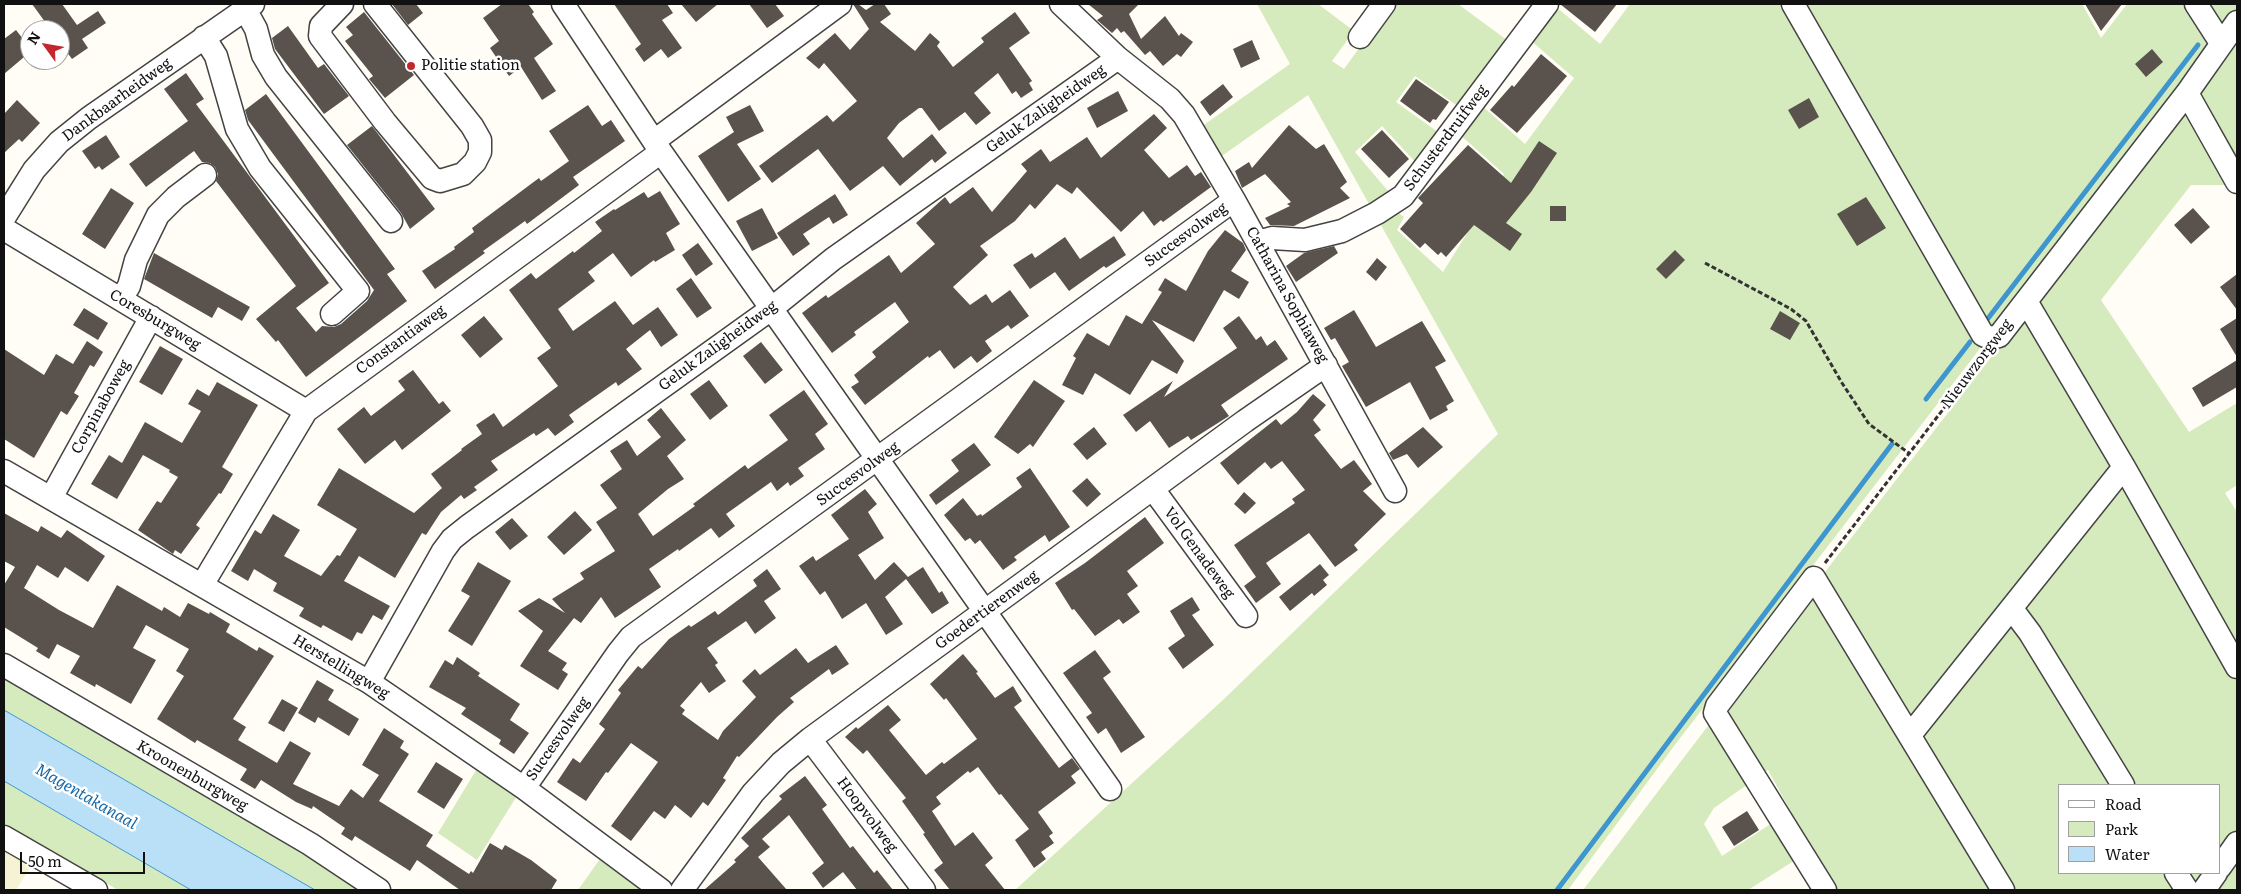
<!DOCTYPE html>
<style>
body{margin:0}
#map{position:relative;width:2241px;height:894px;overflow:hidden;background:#fffdf5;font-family:Literata,serif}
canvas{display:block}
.frame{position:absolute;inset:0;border:5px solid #111;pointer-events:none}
.legend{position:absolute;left:2058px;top:784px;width:162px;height:90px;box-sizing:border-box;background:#fff;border:1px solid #a0a0a0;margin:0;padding:6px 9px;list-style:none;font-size:15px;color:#111}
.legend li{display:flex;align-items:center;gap:10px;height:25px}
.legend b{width:25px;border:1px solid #a0a0a0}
.north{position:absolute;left:20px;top:20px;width:50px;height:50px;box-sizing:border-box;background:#fff;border:1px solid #a0a0a0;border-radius:50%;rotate:302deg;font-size:14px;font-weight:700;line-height:20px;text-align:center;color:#111}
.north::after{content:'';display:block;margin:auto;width:18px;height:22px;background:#c4262e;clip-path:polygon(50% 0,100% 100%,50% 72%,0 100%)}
.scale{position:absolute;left:20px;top:852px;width:125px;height:22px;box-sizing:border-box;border:2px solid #111;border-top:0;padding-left:6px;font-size:15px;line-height:18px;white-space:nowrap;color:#111;-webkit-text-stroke:4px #fff;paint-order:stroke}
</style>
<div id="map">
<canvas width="2241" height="894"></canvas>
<div class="frame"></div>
<ul class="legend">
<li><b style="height:6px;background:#fff"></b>Road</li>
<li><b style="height:14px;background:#d5ebbd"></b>Park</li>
<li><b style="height:14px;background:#b9e0f7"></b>Water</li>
</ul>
<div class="north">N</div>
<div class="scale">50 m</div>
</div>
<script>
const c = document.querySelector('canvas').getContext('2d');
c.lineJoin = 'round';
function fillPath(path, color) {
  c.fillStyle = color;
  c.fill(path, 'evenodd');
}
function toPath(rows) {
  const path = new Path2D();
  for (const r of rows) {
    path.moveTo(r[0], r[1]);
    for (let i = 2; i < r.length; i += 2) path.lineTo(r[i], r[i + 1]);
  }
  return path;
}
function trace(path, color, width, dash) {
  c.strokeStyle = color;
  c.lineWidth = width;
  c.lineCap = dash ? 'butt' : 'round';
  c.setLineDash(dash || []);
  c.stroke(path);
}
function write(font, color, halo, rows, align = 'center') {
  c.font = font + ' Literata,serif';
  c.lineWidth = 5;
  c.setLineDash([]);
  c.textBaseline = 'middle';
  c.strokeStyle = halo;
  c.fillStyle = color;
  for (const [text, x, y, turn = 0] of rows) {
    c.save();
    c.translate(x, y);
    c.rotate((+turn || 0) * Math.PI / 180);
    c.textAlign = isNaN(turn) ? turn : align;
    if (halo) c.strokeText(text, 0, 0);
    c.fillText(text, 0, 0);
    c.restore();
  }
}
const farmland = toPath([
 [4,846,33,863,16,890,4,890]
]);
const green = toPath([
 [1257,4,1318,4,1354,31,1332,61,1344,69,1391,4,1458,4,1511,43,1462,109,1415,76,1396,102,1442,135,1419,166,1382,126,1355,152,1393,197,1388,205,1404,217,1397,230,1443,272,1504,174,1458,133,1480,104,1525,144,1574,78,1529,39,1555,6,1600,44,1630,4,2082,4,2101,38,2127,4,2191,4,2212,42,2042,268,1674,746,1568,890,1015,890,1224,699,1498,434,1308,95,1219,158,1201,127,1290,64],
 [2202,4,2237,4,2237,15,2230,23,2220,24],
 [2237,35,2237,173,2200,107,2199,88],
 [2186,105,2228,185,2191,185,2101,300,2189,432,2237,403,2237,485,2225,493,2237,512,2237,890,1834,890,1768,770,1714,808,1704,824,1722,856,1778,819,1800,857,1748,890,1583,890,1838,555],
 [2060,785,2220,785,2220,873,2060,873],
 [4,672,366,890,315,890,4,710],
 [481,762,520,791,477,860,438,833],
 [4,781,191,890,118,890,4,824],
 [602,856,640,885,637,890,578,890]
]);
const water = toPath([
 [4,710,315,890,191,890,4,781,4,710]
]);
const stream = toPath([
 [1986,321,2198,45],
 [1926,399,1970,342],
 [1557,890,1892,444]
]);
const building = toPath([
 [32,4,62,4,77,25,98,11,106,23,82,39,88,48,72,59,60,43,60,30,51,30],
 [392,4,416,4,423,13,408,25],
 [502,4,528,4,534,12,532,14,553,44,534,58,556,91,542,100,521,67,509,76,490,48,499,41,483,18],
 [614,4,667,4,673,13,662,20,682,48,668,58,661,49,644,62,635,49,641,44],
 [681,4,718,4,696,22],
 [749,4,775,4,784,16,767,28],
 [853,4,858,4,866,10,875,4,884,4,891,14,880,22,915,51,930,33,940,42,937,46,953,67,984,42,981,38,1015,12,1030,33,1009,48,1032,81,1029,83,1033,90,1021,98,1016,91,1012,94,998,73,974,93,991,113,976,125,965,112,939,131,922,108,919,108,899,123,887,138,903,158,932,134,947,153,935,163,932,159,900,186,883,166,850,191,818,149,772,183,759,166,827,115,833,122,857,101,824,63,819,69,806,58,835,33,850,50,869,29],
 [1088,4,1139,4,1129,14,1141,39,1165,16,1179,36,1181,33,1193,42,1181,57,1177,54,1163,66,1150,51,1145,55,1124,31,1121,33,1117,28,1112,33,1097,20,1103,16],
 [1560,4,1617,4,1595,32],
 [2085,4,2122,4,2101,31],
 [364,12,414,75,385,98,369,79,373,76,345,41,353,35,346,27],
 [288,26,318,68,324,64,349,96,324,114,275,49,272,38],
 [16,30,30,48,30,52,4,74,4,39],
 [1252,40,1260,59,1241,68,1233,49],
 [2152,49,2163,62,2146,77,2135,64],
 [1541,54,1567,76,1517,133,1490,110,1512,85,1514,87],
 [186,73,204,99,196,104,329,283,296,308,316,332,322,326,334,327,341,324,367,301,374,290,248,120,245,110,266,94,395,269,387,274,407,301,306,377,278,340,276,342,256,319,296,286,216,181,218,174,215,167,210,163,202,162,194,151,146,187,129,164,188,121,164,89],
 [1416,79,1449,102,1436,120,1433,119,1430,123,1400,101],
 [1223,84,1233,97,1210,116,1200,102],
 [1118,91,1128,111,1097,128,1087,108],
 [1809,98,1819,117,1799,129,1788,110],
 [17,100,40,123,22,142,19,139,4,153,4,114],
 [588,105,602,126,611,120,625,141,573,177,579,185,527,224,525,221,483,251,485,253,435,289,422,271,455,249,454,247,474,232,472,228,539,178,541,181,569,161,549,131],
 [750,105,764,131,737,144,761,179,728,202,698,156,734,132,726,117],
 [1154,114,1167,128,1144,150,1169,178,1187,165,1195,176,1201,172,1211,187,1163,222,1161,220,1154,226,1143,211,1121,232,1077,187,1072,194,1057,184,1035,209,1030,204,1015,221,980,246,988,255,953,287,970,305,986,294,992,303,1010,290,1029,316,1011,329,1008,325,985,341,992,351,977,363,971,356,954,369,940,350,929,358,928,356,865,405,851,387,859,382,854,375,876,357,872,352,909,322,895,302,854,332,856,335,832,353,802,313,826,295,828,298,889,255,901,273,935,244,916,223,945,197,950,204,973,187,992,212,1027,171,1021,164,1041,149,1050,162,1087,137,1101,158],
 [1289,125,1316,149,1324,144,1347,182,1340,188,1350,198,1294,226,1270,225,1265,218,1290,206,1287,204,1291,202,1265,174,1242,188,1235,171,1249,162,1252,168],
 [372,126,435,209,410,229,401,213,347,145],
 [1382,130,1409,159,1389,178,1361,149],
 [106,135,120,157,102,170,99,166,95,169,82,151],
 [1539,141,1557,153,1531,192,1506,223,1522,234,1510,251,1474,225,1446,257,1441,252,1438,255,1425,243,1420,248,1400,229,1423,203,1418,198,1468,145,1511,183],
 [111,188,134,203,105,249,82,234],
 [660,191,680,224,666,233,675,250,655,262,654,260,631,277,613,253,588,272,595,281,558,309,573,331,615,301,633,325,658,307,678,335,661,347,650,330,626,349,642,369,618,386,616,382,569,415,574,422,555,436,548,428,536,436,534,433,491,461,498,470,474,487,477,490,464,499,461,495,441,512,426,535,422,533,395,578,359,556,344,581,390,606,382,620,373,615,362,634,357,632,352,641,323,625,321,628,299,616,304,608,273,591,277,583,254,569,248,581,231,571,255,530,261,534,273,514,300,530,284,556,321,576,337,555,340,556,357,529,317,505,339,468,414,513,442,488,431,474,462,450,461,449,482,434,476,425,494,413,503,427,558,386,537,358,551,348,509,290,531,273,536,279,573,251,574,253,602,231,595,222,614,209,615,210,644,192,648,198],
 [835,194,848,215,833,224,829,217,803,234,810,244,793,256,777,233],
 [1866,197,1886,228,1857,246,1837,214],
 [1550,206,1566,206,1566,221,1550,221],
 [762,208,778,238,752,251,736,221],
 [2193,208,2210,227,2191,244,2174,225],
 [1225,230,1243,243,1246,250,1231,271,1249,282,1239,299,1224,290,1194,342,1152,320,1184,361,1177,374,1152,360,1130,395,1095,373,1083,395,1062,385,1076,358,1073,356,1087,333,1109,346,1126,315,1142,324,1162,292,1158,290,1165,278,1186,291,1208,251],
 [1114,236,1126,255,1106,268,1104,266,1069,291,1055,272,1030,289,1013,265,1032,253,1035,258,1065,237,1080,259],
 [698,243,713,264,696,276,682,255],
 [1334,246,1338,253,1296,282,1286,266,1304,253],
 [1675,250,1685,260,1666,279,1656,269],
 [154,253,250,307,242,321,218,307,212,318,144,279],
 [1377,258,1387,267,1376,281,1366,272],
 [2237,274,2237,310,2220,287],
 [691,278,712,308,697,318,676,289],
 [84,308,108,323,98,340,73,325],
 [1354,310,1376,347,1422,321,1446,361,1435,367,1454,401,1446,406,1448,410,1430,420,1410,382,1366,407,1342,366,1349,362,1335,338,1331,340,1324,328],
 [1780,311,1800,323,1790,340,1770,329],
 [484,316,503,339,480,358,461,335],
 [1239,316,1256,340,1261,336,1267,346,1275,340,1288,359,1221,405,1229,416,1191,440,1188,436,1169,448,1150,421,1136,432,1123,415,1173,381,1164,397,1237,348,1223,328],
 [2237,318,2237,357,2220,329],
 [87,341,103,352,94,367,90,365,74,393,79,396,67,415,61,411,34,458,4,439,4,349,44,375,56,354,73,364],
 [761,342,783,370,765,384,743,356],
 [160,346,183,359,162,395,139,382],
 [2237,360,2237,387,2203,407,2192,388],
 [413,370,439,404,443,401,451,411,402,450,395,440,365,464,337,429,364,407,371,416,405,390,398,381],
 [709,380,728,406,710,420,690,394],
 [1034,380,1065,401,1033,447,1030,444,1018,454,994,437],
 [217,382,258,405,222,467,233,474,221,494,219,493,196,525,200,528,181,554,175,550,173,554,138,530,157,501,161,503,178,477,169,472,170,470,143,455,117,499,91,484,109,455,122,463,145,422,182,443,201,411,188,404,197,389,209,396],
 [804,390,828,424,815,434,825,449,798,468,804,476,790,486,788,482,777,491,771,482,726,514,735,526,719,538,711,528,679,551,678,549,649,569,661,587,615,618,601,597,581,623,574,618,548,651,567,663,562,670,568,674,558,690,520,666,543,631,518,611,539,598,565,613,552,599,584,579,580,573,615,551,596,522,617,508,600,485,622,469,610,451,627,440,637,456,661,437,647,420,661,408,686,440,667,456,684,479,668,489,638,514,653,536,695,506,693,504,745,465,748,469,788,440,769,415],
 [1313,394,1326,405,1313,420,1321,430,1314,435,1341,469,1354,460,1372,484,1363,491,1386,514,1354,545,1358,550,1335,567,1309,533,1266,563,1281,584,1256,603,1244,586,1256,577,1234,545,1295,503,1292,499,1305,490,1282,461,1271,469,1265,462,1238,485,1220,463,1276,419,1281,425,1297,412],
 [1094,427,1107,444,1087,460,1073,444],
 [1423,427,1443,447,1418,468,1407,454,1393,460,1389,453],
 [974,443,991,465,936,505,929,495,959,471,951,460],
 [1030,468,1070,527,1049,542,1045,535,1014,557,1017,560,1003,570,980,540,975,544,970,538,965,541,944,515,963,498,977,516,981,514,982,516,1022,487,1016,478],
 [1087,478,1101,494,1087,507,1072,491],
 [865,489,877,504,868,512,884,538,858,555,875,580,894,562,908,577,923,567,939,593,942,591,949,603,932,614,906,579,885,597,903,624,886,635,866,603,842,619,825,591,820,595,799,566,813,556,816,561,849,539,831,515],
 [1244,492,1256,503,1245,514,1234,504],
 [575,511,592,530,564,555,547,537],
 [4,513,38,532,41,526,61,538,67,530,105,556,88,582,65,567,58,578,37,565,24,588,59,610,93,628,117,585,162,611,164,607,180,617,188,603,209,614,210,612,230,624,226,632,257,651,259,647,274,656,233,719,246,727,238,740,277,763,290,741,311,753,293,784,339,806,351,789,363,798,379,775,362,765,384,728,404,741,400,748,409,754,379,801,433,835,426,846,469,874,471,871,473,873,490,843,502,850,505,845,531,860,557,880,551,890,460,890,417,860,410,871,355,836,352,841,341,834,345,828,313,806,312,809,296,802,261,780,255,789,240,780,247,769,197,740,195,743,157,719,184,676,176,671,189,649,146,625,133,648,156,660,131,704,96,684,95,687,70,673,80,656,57,644,49,659,36,651,38,648,4,627,4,585,15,567,4,561],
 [1145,517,1164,543,1127,571,1138,586,1127,594,1140,612,1123,624,1119,619,1095,636,1074,609,1072,610,1055,583,1085,563],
 [512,518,528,536,510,550,495,532],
 [478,562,511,581,472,646,448,631,470,596,461,591],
 [1320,564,1329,575,1323,580,1327,585,1314,596,1312,593,1290,611,1279,597],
 [767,569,781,589,764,601,776,618,755,634,746,621,707,648,718,663,715,665,726,681,709,693,701,682,680,706,685,710,682,714,718,740,723,731,756,697,742,681,755,669,760,675,796,648,808,663,836,645,849,664,832,675,829,669,790,698,794,702,777,717,739,757,737,756,723,778,726,780,708,806,703,802,691,818,675,805,665,819,654,811,631,841,611,826,658,762,631,743,608,773,606,772,586,801,557,782,573,758,580,763,605,729,599,724,621,693,618,690,638,666,642,669,669,639,689,625,691,627,715,611,718,615,757,586,753,580],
 [1192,597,1200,610,1192,615,1214,645,1183,669,1168,648,1185,636,1170,611],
 [1095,650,1111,672,1103,678,1145,737,1121,753,1106,728,1098,734,1086,717,1092,713,1063,673],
 [963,654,978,672,976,673,995,698,1013,686,1022,701,1014,707,1059,768,1072,758,1080,769,1071,776,1076,783,1038,812,1053,833,1049,836,1054,843,1041,852,1046,859,1034,868,1015,840,1029,829,1001,794,999,795,978,767,970,773,968,771,936,797,941,804,932,811,955,846,973,832,993,858,985,865,1005,890,950,890,934,870,943,863,923,834,925,833,902,801,906,798,867,750,863,754,845,737,856,727,858,729,888,705,901,720,889,730,926,775,942,762,944,764,977,739,946,698,944,700,930,684],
 [457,657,480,673,478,676,520,704,510,720,529,733,514,754,499,744,501,740,461,714,466,708,429,687,445,660,453,665],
 [317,680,334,690,328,700,359,719,349,736,318,717,315,723,298,713],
 [282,699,298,708,284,732,268,723],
 [436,762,463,779,444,809,417,792],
 [805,776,827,805,822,809,850,848,853,846,874,873,877,870,893,890,857,890,843,872,823,888,812,873,824,863,789,815,762,839,770,847,758,857,787,890,704,890,736,862,734,860,749,846,741,838,782,799,779,796],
 [1747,811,1759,830,1734,846,1722,827]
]);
const path = toPath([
 [1705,263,1791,309,1806,321,1842,383,1869,424,1910,454],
 [1825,563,1984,356]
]);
const minor = toPath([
 [342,4,321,26,320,36,385,122,432,178,440,181,463,174,475,162,480,152,480,140,472,126,375,4],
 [563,4,661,152,1110,789],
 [1061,4,1118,58,1170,99,1184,115,1234,200,1395,491],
 [1793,4,1983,335,1990,338,1999,336,2187,93,2237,22],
 [2196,4,2221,43],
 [245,9,256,29,263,55,276,77,391,221],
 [204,37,216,56,237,129,260,168,358,291,332,314],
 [1360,37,1384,4],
 [2187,93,2237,182],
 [654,141,840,4],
 [4,218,34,170,59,142,89,118,253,4],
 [4,229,306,411],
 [1258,242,1272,238,1305,240,1342,231,1377,213,1403,196,1547,4],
 [121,299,129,286,136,260,158,215,176,197,205,175],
 [2026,301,2124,467,2237,667],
 [4,471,369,682,524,788,661,890],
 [1153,489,1246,616],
 [51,498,151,317],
 [202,585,306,411,661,152],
 [2012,609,2030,633,2123,785],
 [4,665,310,844,379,890],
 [369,682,443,551,452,539,467,527,771,309,833,259,1118,58],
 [1910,735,2124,467],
 [810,739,924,890],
 [524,788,618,653,631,637,1234,200],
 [4,837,96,890],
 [2220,867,2237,843],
 [2176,873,2187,890],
 [682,890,753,793,781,763,810,739,1245,421,1326,365],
 [1825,890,1715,713,1717,706,1814,578,2003,890],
 [2204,890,2216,873]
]);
const markers = [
 [411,66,5,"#c4262e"]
];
const poiNames = [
 ["Politie station",421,66]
];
const streetNames = [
 ["Dankbaarheidweg",117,100,-36],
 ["Geluk Zaligheidweg",1046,109,-35],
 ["Schusterdruifweg",1446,138,-53],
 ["Succesvolweg",1186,235,-36],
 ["Catharina Sophiaweg",1287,295,61],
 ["Coresburgweg",155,320,31],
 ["Constantiaweg",401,340,-36],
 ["Geluk Zaligheidweg",718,346,-36],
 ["Nieuwzorgweg",1977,364,-53],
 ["Corpinaboweg",101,407,-61],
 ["Succesvolweg",858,474,-36],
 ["Vol Genadeweg",1199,553,54],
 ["Goedertierenweg",987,610,-36],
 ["Herstellingweg",341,667,31],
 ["Succesvolweg",558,739,-55],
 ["Kroonenburgweg",192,776,30],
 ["Hoopvolweg",867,815,53]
];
const waterNames = [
 ["Magentakanaal",86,797,30]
];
fillPath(farmland, '#f6f3d4');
fillPath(green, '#d5ebbd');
fillPath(water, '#b9e0f7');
trace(water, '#3f96cf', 1);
trace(stream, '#3f96cf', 5);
fillPath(building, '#5a524d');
trace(minor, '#444', 25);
trace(path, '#333', 3, [5, 2.5]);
trace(minor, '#fff', 22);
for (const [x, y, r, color] of markers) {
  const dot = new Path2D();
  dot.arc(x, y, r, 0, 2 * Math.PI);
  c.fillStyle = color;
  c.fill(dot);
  trace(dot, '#fff', 2);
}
write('15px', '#111', '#fff', poiNames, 'left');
write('15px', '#111', '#fff', streetNames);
write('italic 16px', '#1768a6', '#fff', waterNames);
</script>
